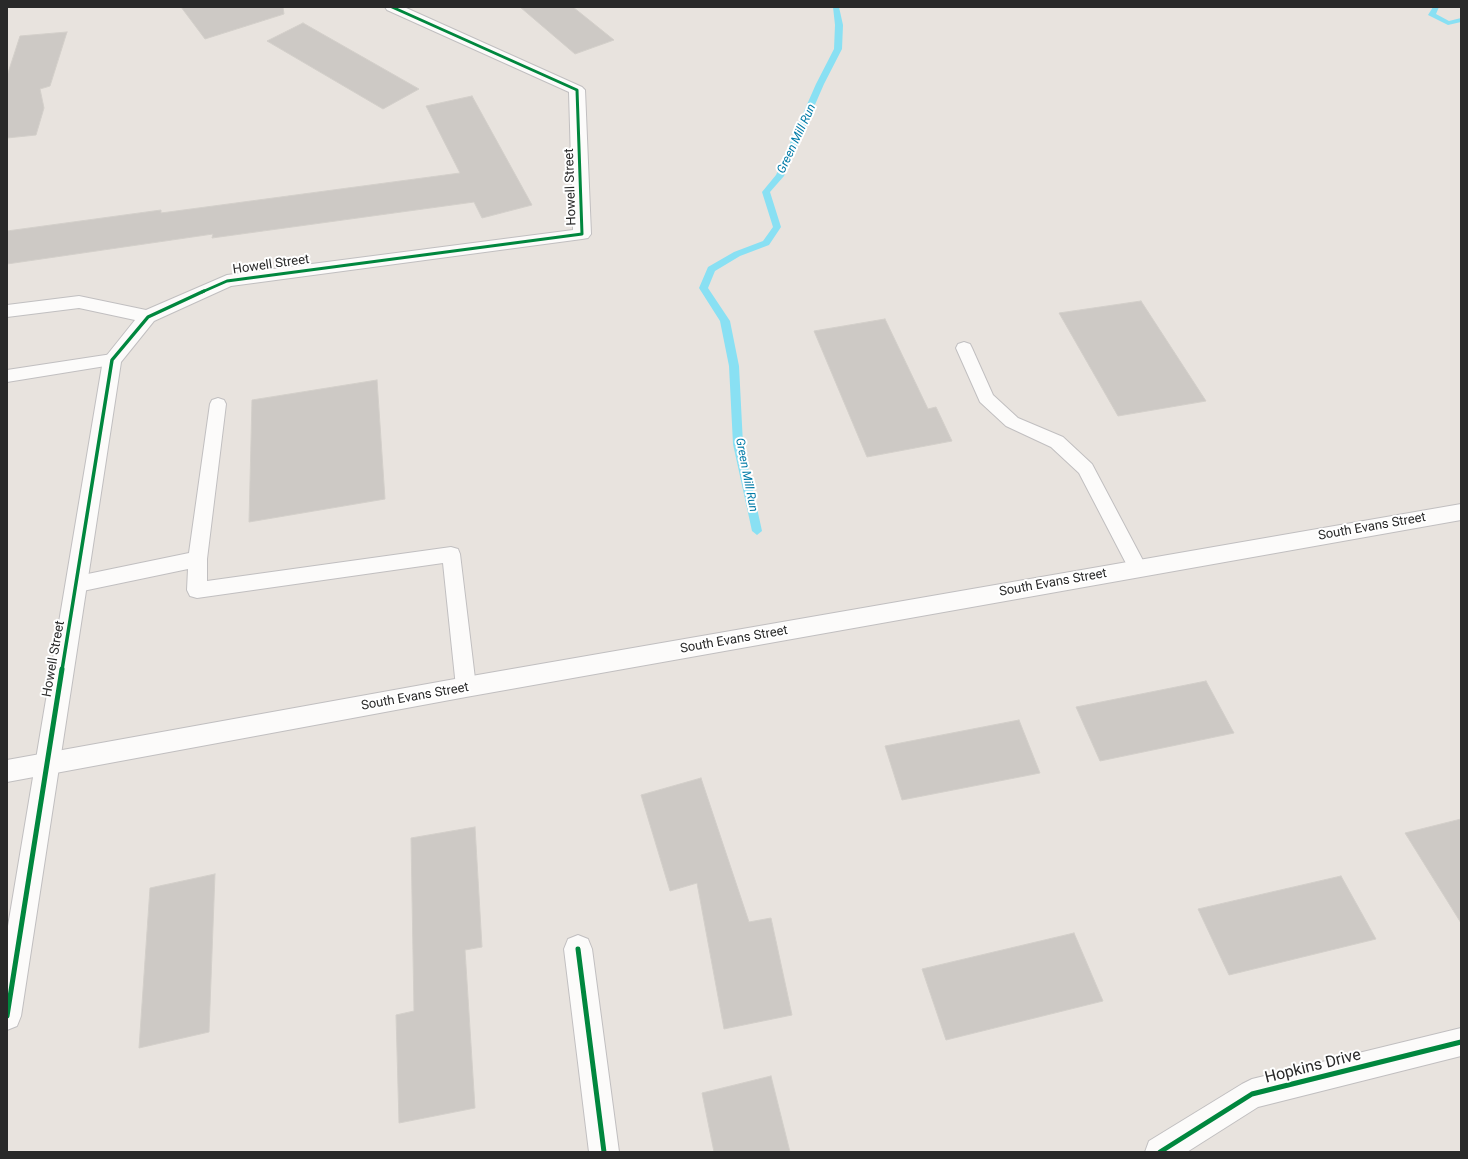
<!DOCTYPE html>
<style>
body{margin:0}
#map{position:relative;width:1468px;height:1159px;overflow:hidden;background:#e8e3de;font-family:Roboto,sans-serif}
canvas{display:block}
.frame{position:absolute;inset:0;border:8px solid #292929;pointer-events:none}
</style>
<div id="map">
<canvas width="1468" height="1159"></canvas>
<div class="frame"></div>
</div>
<script>
const c = document.querySelector('canvas').getContext('2d');
c.lineJoin = 'round';
function toPath(rows) {
  const path = new Path2D();
  for (const r of rows) {
    path.moveTo(r[0], r[1]);
    for (let i = 2; i < r.length; i += 2) path.lineTo(r[i], r[i + 1]);
  }
  return path;
}
function fillPath(path, color) {
  c.fillStyle = color;
  c.fill(path, 'evenodd');
}
function trace(path, color, width, dash) {
  c.strokeStyle = color;
  c.lineWidth = width;
  c.lineCap = dash ? 'butt' : 'round';
  c.setLineDash(dash || []);
  c.stroke(path);
}
function write(font, color, halo, rows, align = 'center') {
  c.font = font + ' Roboto,sans-serif';
  c.lineWidth = 4;
  c.setLineDash([]);
  c.textBaseline = 'middle';
  c.strokeStyle = halo;
  c.fillStyle = color;
  for (const [text, x, y, turn = 0] of rows) {
    c.save();
    c.translate(x, y);
    c.rotate((+turn || 0) * Math.PI / 180);
    c.textAlign = isNaN(turn) ? turn : align;
    if (halo) c.strokeText(text, 0, 0);
    c.fillText(text, 0, 0);
    c.restore();
  }
}
const stream = toPath([
 [833,7,839,7,843,25,842,49,824,84,784,176,770,192,781,227,769,245,740,256,715,271,708,288,730,321,739,366,743,444,762,531,757,535,752,531,733,444,729,366,720,321,699,288,708,267,734,252,763,241,773,227,762,192,776,175,816,84,834,49,835,25,833,7],
 [1433,7,1439,7,1436,14,1449,21,1461,18,1461,22,1448,25,1428,15,1433,7]
]);
const building = toPath([
 [181,7,283,7,284,14,205,39,181,7],
 [520,7,573,7,614,40,575,54,520,7],
 [303,23,419,89,383,109,267,41,303,23],
 [67,32,50,86,40,89,44,108,36,135,7,138,7,76,20,36,67,32],
 [472,96,532,205,482,218,474,202,212,238,213,234,7,264,7,231,161,210,161,213,460,173,426,106,472,96],
 [1141,301,1206,401,1118,416,1059,313,1141,301],
 [885,319,928,409,936,407,952,441,867,457,814,331,885,319],
 [377,380,385,499,249,522,252,400,377,380],
 [1206,681,1234,733,1100,761,1076,707,1206,681],
 [1019,720,1040,773,902,800,885,746,1019,720],
 [701,778,749,922,771,918,792,1015,724,1029,697,883,670,891,641,795,701,778],
 [1461,819,1461,923,1405,833,1461,819],
 [475,827,482,947,465,950,475,1108,399,1123,396,1015,414,1011,411,838,475,827],
 [215,874,209,1032,139,1048,150,888,215,874],
 [1341,876,1376,939,1229,975,1198,909,1341,876],
 [1074,933,1103,1001,946,1040,922,969,1074,933],
 [771,1076,790,1152,714,1152,702,1093,771,1076]
]);
const lane = toPath([
 [964,342,970,344,972,348,993,395,1018,418,1063,437,1092,464,1147,568,1145,573,1138,576,1131,573,1079,473,1051,447,1006,426,980,402,956,348,958,344,964,342],
 [112,354,118,356,120,360,118,364,7,382,7,370,112,354],
 [218,398,224,400,226,404,207,559,207,581,451,547,458,549,460,554,476,687,473,693,466,696,459,693,456,687,443,563,197,598,190,596,187,590,188,569,78,592,71,589,68,584,71,579,78,576,189,553,210,404,212,400,218,398]
]);
const street = toPath([
 [385,7,404,7,582,87,585,90,591,234,588,238,582,239,231,286,154,321,121,362,21,1016,17,1026,7,1030,7,932,103,360,135,320,79,308,7,317,7,305,79,296,146,310,227,275,573,230,569,92,387,10,385,7],
 [578,935,588,939,592,949,619,1152,589,1152,564,949,568,939,578,935],
 [1461,1028,1461,1056,1258,1107,1187,1152,1145,1152,1149,1141,1242,1084,1252,1079,1461,1028]
]);
const secondary = toPath([
 [1461,504,1461,520,466,697,7,782,7,760,466,677,1461,504]
]);
const cyclewayFar2 = toPath([
 [202,292,227,281,582,234,577,90,392,7]
]);
const cyclewayFar1 = toPath([
 [62,670,112,360,148,317,204,291]
]);
const cycleway = toPath([
 [578,949,604,1152],
 [7,1016,62,669],
 [1160,1152,1252,1094,1461,1042]
]);
const farWaternames = [
 ["Green Mill Run",797,139,-65],
 ["Green Mill Run",746,475,79]
];
const streetNames = [
 ["Howell Street",571,187,-92],
 ["Howell Street",271,265,-8],
 ["South Evans Street",1372,527,-10],
 ["South Evans Street",1053,583,-10],
 ["South Evans Street",734,640,-10],
 ["Howell Street",54,659,-80],
 ["South Evans Street",415,697,-10]
];
const nearStreetnames = [
 ["Hopkins Drive",1313,1067,-14]
];
fillPath(stream, '#89e0f3');
fillPath(building, '#cdc9c5');
trace(building, '#d3cfca', 1);
trace(lane, '#c1bfc0', 2);
trace(street, '#c1bfc0', 2);
trace(secondary, '#c1bfc0', 2);
fillPath(lane, '#fcfbfa');
fillPath(street, '#fcfbfa');
fillPath(secondary, '#fcfbfa');
trace(cyclewayFar2, '#00873e', 3);
trace(cyclewayFar1, '#00873e', 3.5);
trace(cycleway, '#00873e', 5);
write('italic 12px', '#007ba7', '#fff', farWaternames);
write('13px', '#292929', '#fff', streetNames);
write('16px', '#292929', '#fff', nearStreetnames);
</script>
